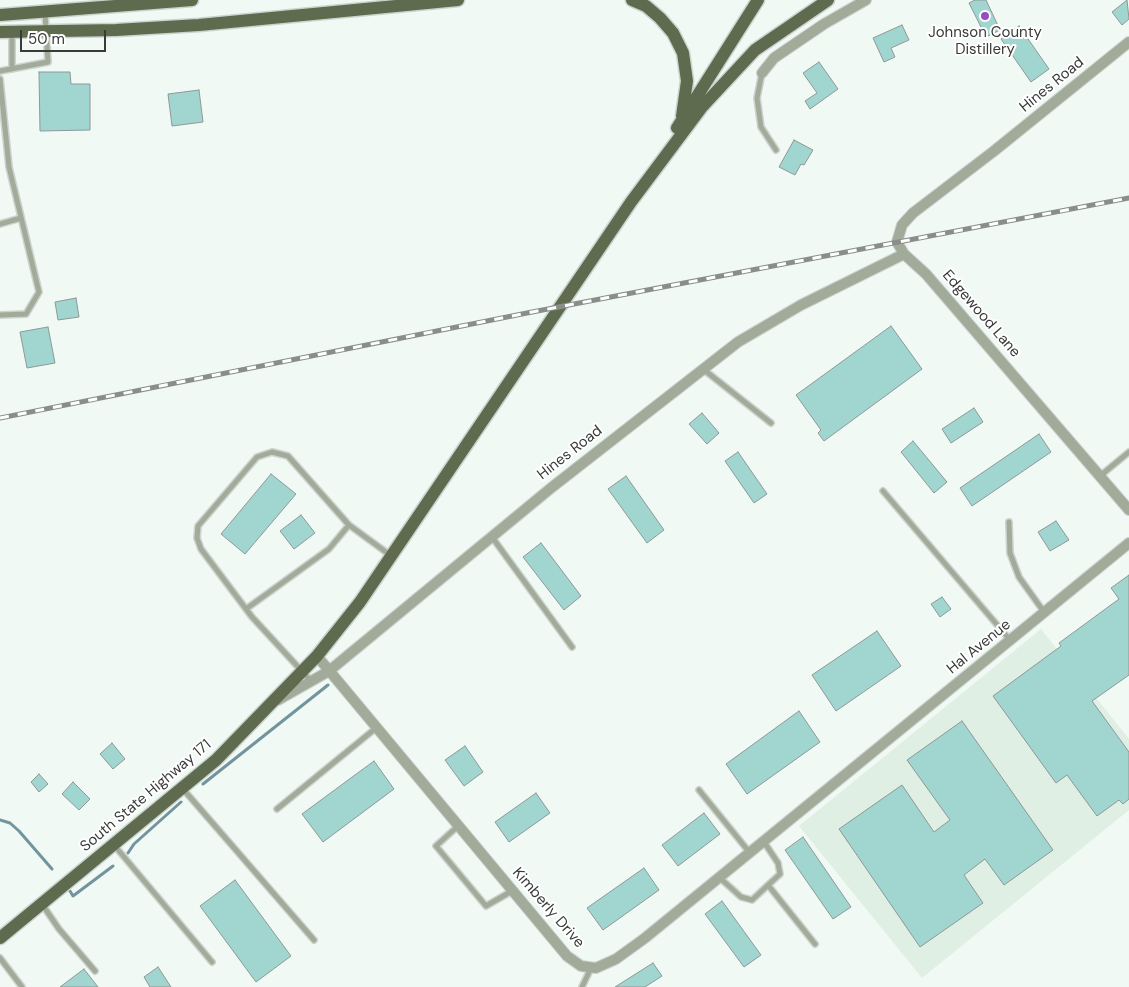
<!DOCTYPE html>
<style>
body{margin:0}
#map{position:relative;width:1129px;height:987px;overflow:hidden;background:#f0f9f3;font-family:"DM Sans",sans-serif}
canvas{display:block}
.scale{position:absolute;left:20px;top:30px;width:86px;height:22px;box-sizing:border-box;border:2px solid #383b39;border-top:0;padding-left:6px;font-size:15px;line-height:18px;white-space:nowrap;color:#383b39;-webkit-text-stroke:4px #fff;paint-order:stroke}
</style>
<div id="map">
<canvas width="1129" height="987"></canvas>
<div class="scale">50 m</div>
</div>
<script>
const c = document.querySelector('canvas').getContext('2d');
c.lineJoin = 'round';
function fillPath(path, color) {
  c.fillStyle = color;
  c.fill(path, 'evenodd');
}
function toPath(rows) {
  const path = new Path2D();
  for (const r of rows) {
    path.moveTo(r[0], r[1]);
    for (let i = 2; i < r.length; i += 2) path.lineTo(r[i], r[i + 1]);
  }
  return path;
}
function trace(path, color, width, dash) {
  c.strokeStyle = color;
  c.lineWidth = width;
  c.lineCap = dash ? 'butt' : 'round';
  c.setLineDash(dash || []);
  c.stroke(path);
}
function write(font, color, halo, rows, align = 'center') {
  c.font = font + ' "DM Sans",sans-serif';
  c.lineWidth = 4;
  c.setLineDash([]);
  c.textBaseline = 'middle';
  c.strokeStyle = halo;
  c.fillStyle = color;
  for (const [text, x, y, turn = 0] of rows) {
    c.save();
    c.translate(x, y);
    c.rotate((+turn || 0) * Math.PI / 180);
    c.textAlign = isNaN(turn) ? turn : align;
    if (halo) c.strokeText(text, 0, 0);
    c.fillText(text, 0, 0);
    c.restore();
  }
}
const built = toPath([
 [1041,629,1129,739,1129,810,922,978,799,826]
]);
const stream = toPath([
 [203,784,328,685],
 [0,820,10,823,19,831,52,869],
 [128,853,134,844,181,802],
 [70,891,73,896,113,866]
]);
const building = toPath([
 [975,0,986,0,1000,30,986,37,969,3,975,0],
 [1127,0,1129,19,1122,25,1112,12,1127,0],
 [902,25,909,40,891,48,895,57,884,62,873,38,902,25],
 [1019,26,1049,69,1031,82,1001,39,1019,26],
 [819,62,838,89,810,109,805,101,817,93,803,73,819,62],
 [39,72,70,72,71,84,90,84,90,130,40,131,39,72],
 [199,90,203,122,172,126,168,94,199,90],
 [794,140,813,150,804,165,801,164,795,175,779,167,794,140],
 [76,298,79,317,58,320,55,302,76,298],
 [891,326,922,369,824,441,818,433,821,430,796,395,891,326],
 [48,327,55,363,27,368,20,332,48,327],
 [974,408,983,422,951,443,942,429,974,408],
 [702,413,719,433,707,444,689,424,702,413],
 [1039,434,1051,452,972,506,960,488,1039,434],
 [913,441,947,482,934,493,901,452,913,441],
 [738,452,767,494,754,503,725,461,738,452],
 [271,474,296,494,245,554,221,534,271,474],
 [626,476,664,530,647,543,608,489,626,476],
 [301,515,315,533,294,549,280,531,301,515],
 [1056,521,1069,540,1050,551,1038,532,1056,521],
 [541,543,581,596,564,610,523,557,541,543],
 [1129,575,1129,675,1092,701,1129,752,1129,799,1123,804,1119,800,1097,816,1067,775,1056,783,993,696,1061,646,1059,643,1119,599,1111,588,1129,575],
 [942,597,951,609,940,617,931,604,942,597],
 [877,631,901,666,836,711,812,675,877,631],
 [799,711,820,742,747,794,726,764,799,711],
 [962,721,1053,850,1004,885,985,859,964,875,983,903,920,947,839,829,902,785,934,832,950,820,907,760,962,721],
 [112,743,125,759,113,769,100,754,112,743],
 [465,746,483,772,464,786,445,760,465,746],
 [374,761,394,789,323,842,302,814,374,761],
 [39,774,48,784,39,792,31,782,39,774],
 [73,782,90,799,79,810,62,794,73,782],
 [536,793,550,813,509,842,495,822,536,793],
 [704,813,720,834,678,866,662,845,704,813],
 [803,837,851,907,833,919,785,850,803,837],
 [644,868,659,890,603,930,587,908,644,868],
 [235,880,291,956,256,982,200,906,235,880],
 [722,901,761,955,744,967,705,914,722,901],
 [653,963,662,976,645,987,615,987,653,963],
 [158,967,171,987,150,987,144,977,158,967],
 [84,969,98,987,60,987,84,969]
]);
const service = toPath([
 [12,32,12,69],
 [0,71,48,62,45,13],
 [762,73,757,98,761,127,776,150],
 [0,79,9,167,39,292,26,314,0,315],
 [0,224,21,218],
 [703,369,771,423],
 [1100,476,1129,452],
 [883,491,1010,640],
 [1009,522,1010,553,1019,577,1044,612],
 [492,537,572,647],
 [246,609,329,549,349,525,390,555],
 [311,681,252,617,201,549,197,538,198,526,257,457,272,452,288,456,349,525],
 [183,789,314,940],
 [699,790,750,853],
 [277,809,376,728],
 [458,826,436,846,486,906,512,891],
 [114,845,212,962],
 [720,878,741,897,752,900,780,874,778,863,764,842],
 [768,885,815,944],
 [42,904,59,929,95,971],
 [0,958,22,987],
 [582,987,591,968]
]);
const minor = toPath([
 [1129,42,994,151,913,213,902,225,897,242,904,254,926,274,1129,510],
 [762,73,774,58,824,24,866,0],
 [317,656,567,956,581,966,596,968,616,959,645,938,1129,543],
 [278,700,329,671,551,488,738,342,801,305,904,254]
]);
const primary = toPath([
 [632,0,646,6,660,18,673,33,683,53,687,81,682,116],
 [0,15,192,0],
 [0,32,116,30,199,25,458,0],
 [677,128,758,0],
 [0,938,216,760,317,656,360,602,631,202,702,107,755,50,828,0]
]);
const rail = toPath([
 [0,418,527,313,1129,198]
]);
const markers = [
 [985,16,5,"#954dc0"]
];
const poiNames = [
 ["Johnson County",985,33],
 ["Distillery",985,50]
];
const streetNames = [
 ["Hines Road",1052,85,-39],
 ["Edgewood Lane",981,314,49],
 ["Hines Road",570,453,-38],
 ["Hal Avenue",979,647,-39],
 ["South State Highway 171",146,796,-40],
 ["Kimberly Drive",548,908,49]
];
fillPath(built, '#dfefe4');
trace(stream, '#71949e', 3);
fillPath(building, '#a1d6d0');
trace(building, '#8e9897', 1);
trace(service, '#cbd3ce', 8);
trace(minor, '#cbd3ce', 12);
trace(primary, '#cbd3ce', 15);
trace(service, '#a2aa9a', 5);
trace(minor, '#a2aa9a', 10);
trace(primary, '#5e6b4e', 12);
trace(rail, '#898e8b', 5);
trace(rail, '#fff', 3, [9]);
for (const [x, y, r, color] of markers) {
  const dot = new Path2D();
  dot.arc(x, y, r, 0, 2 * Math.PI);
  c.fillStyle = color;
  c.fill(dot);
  trace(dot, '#fff', 2);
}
write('15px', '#383b39', '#fff', poiNames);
write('15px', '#383b39', '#fff', streetNames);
</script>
